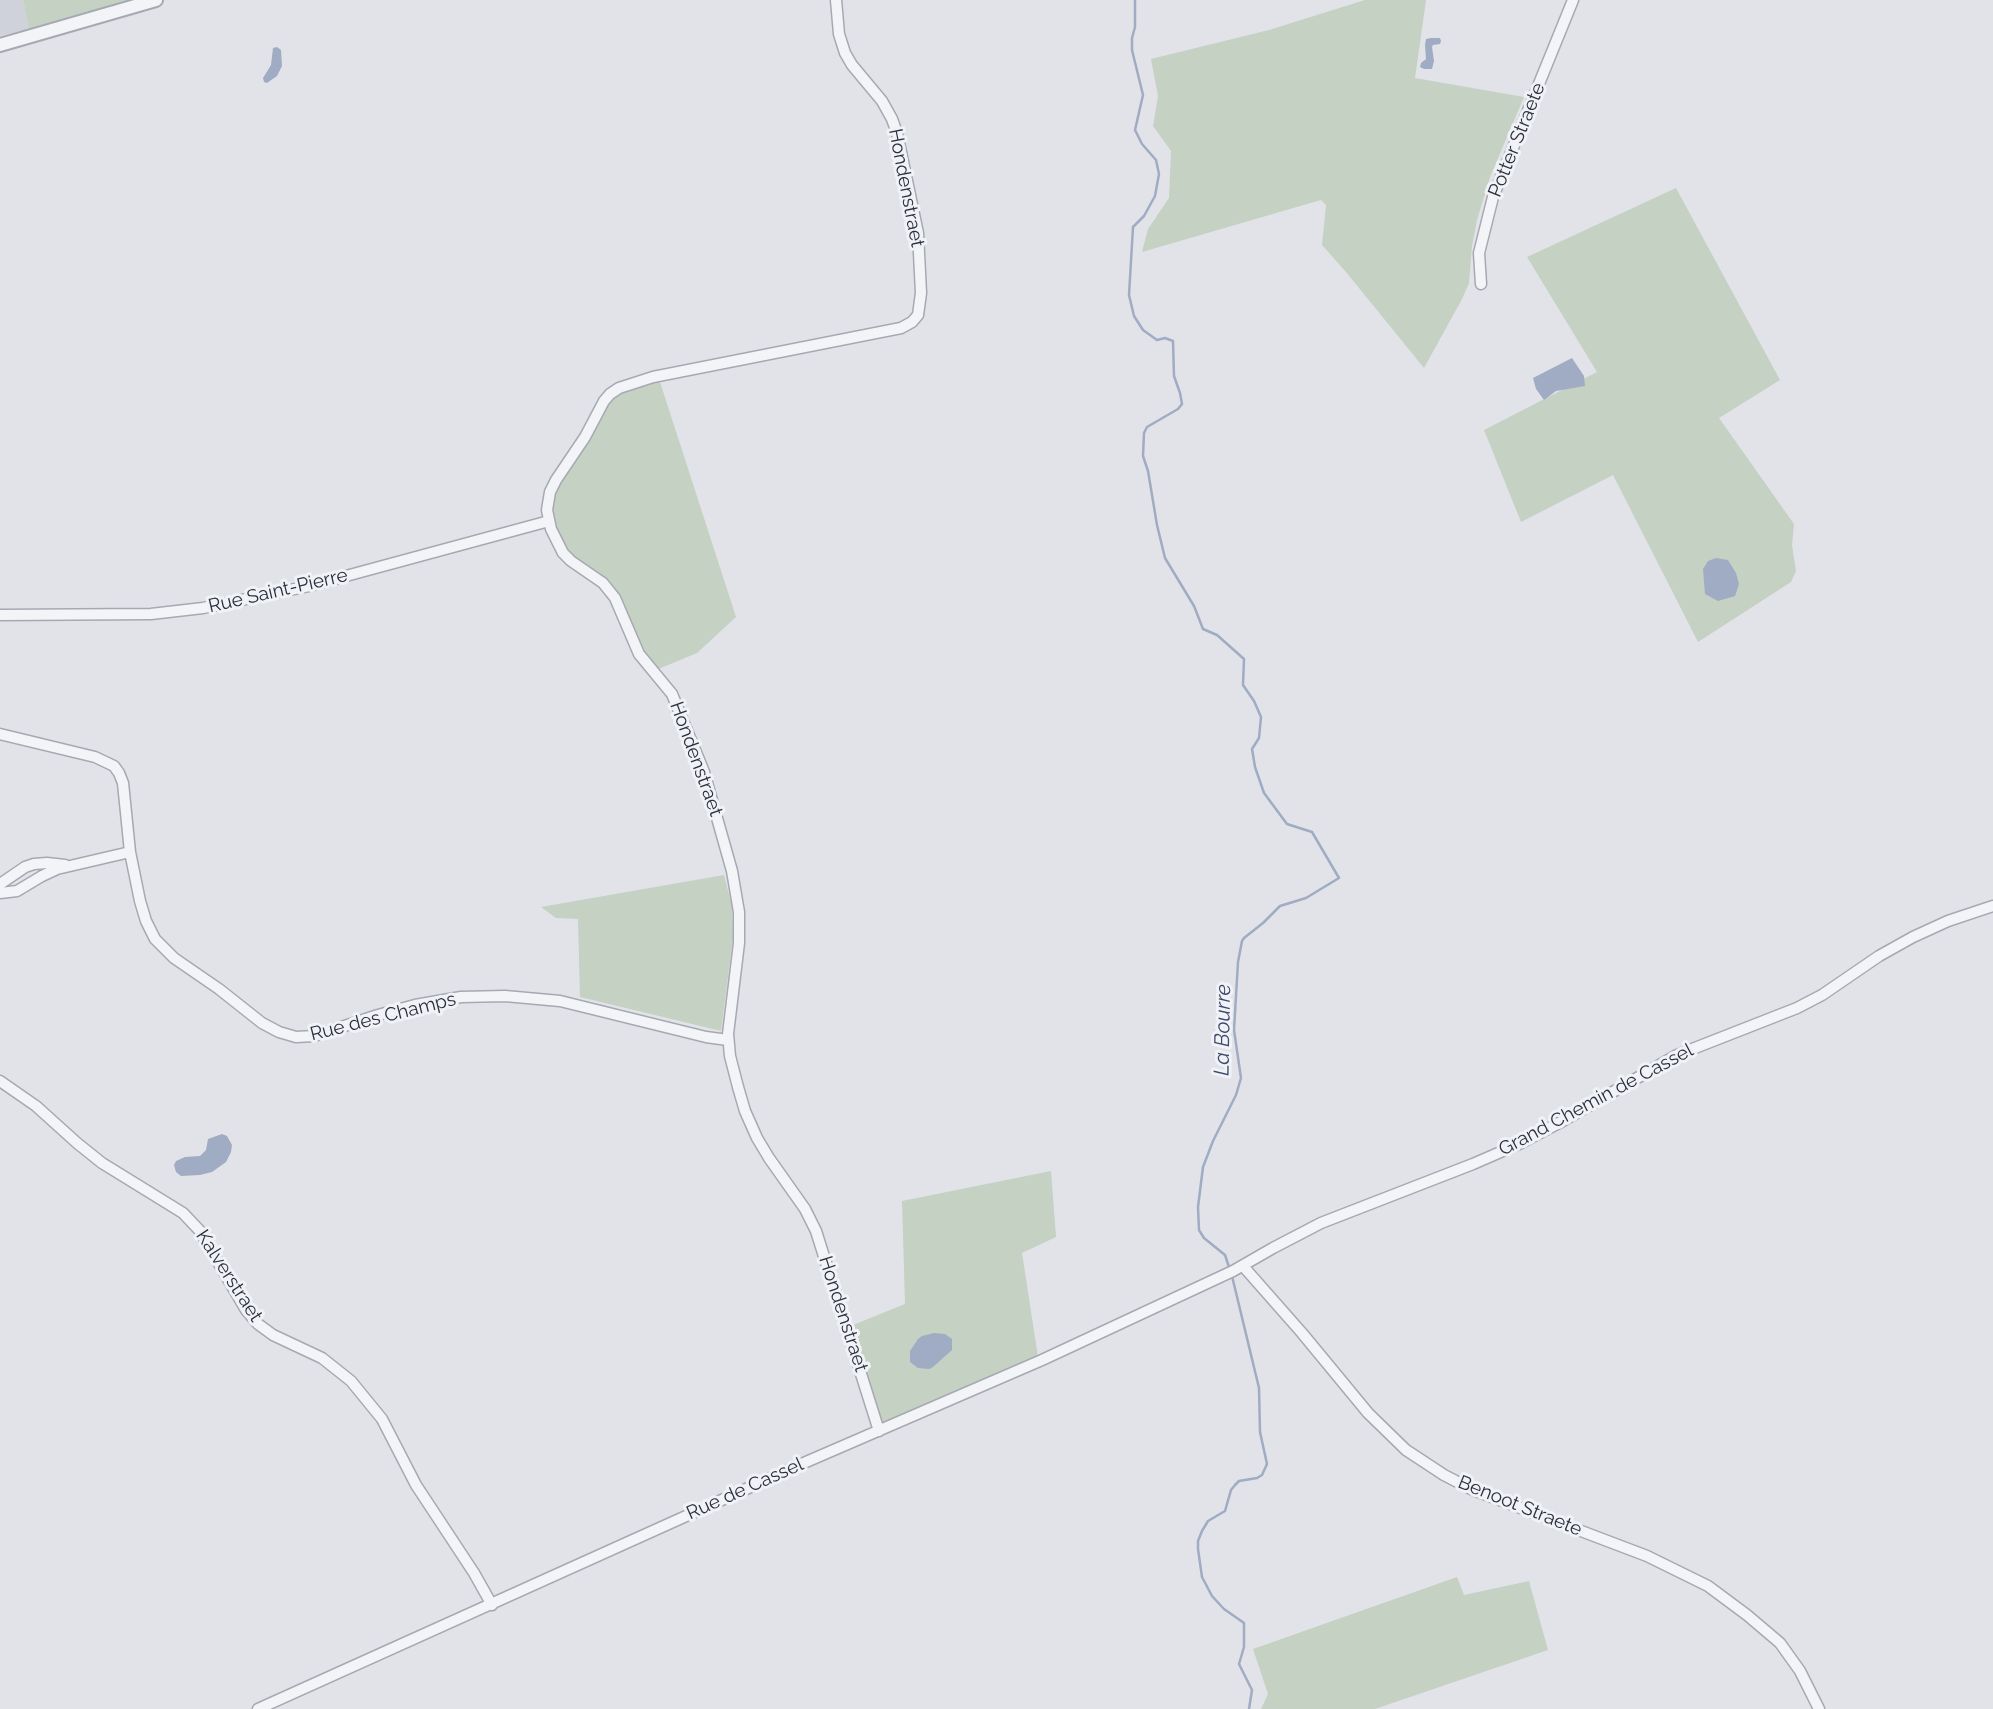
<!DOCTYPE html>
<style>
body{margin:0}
canvas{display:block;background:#e1e3e8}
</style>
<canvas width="1993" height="1709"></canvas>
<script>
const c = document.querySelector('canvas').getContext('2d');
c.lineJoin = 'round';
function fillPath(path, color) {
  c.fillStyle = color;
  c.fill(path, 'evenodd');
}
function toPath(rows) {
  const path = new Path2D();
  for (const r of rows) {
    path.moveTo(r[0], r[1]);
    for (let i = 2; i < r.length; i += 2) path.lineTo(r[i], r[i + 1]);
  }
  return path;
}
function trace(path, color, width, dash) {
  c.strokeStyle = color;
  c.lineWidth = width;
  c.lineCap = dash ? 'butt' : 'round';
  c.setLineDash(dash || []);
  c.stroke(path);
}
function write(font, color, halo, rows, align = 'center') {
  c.font = font + ' Raleway,sans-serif';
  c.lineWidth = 6;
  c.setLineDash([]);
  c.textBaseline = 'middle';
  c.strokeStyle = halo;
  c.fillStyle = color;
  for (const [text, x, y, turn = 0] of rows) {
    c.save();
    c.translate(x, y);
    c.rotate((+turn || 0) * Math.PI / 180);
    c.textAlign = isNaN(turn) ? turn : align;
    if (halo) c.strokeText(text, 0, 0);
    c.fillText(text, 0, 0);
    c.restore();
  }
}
const built = toPath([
 [0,0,23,0,29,29,0,36]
]);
const green = toPath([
 [23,0,131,0,29,29],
 [1365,0,1426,0,1415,78,1524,97,1490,177,1477,220,1472,246,1469,283,1462,299,1424,368,1346,272,1322,245,1326,205,1321,200,1142,252,1148,229,1169,198,1171,151,1153,126,1158,96,1151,59,1269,30],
 [1676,188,1780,380,1719,418,1794,524,1792,545,1796,571,1791,582,1698,642,1613,475,1521,522,1484,430,1597,372,1527,257],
 [660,382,736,617,697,653,656,670,645,655,633,631,624,603,616,589,609,580,575,559,567,551,553,523,551,506,555,491,603,409,618,392],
 [724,875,732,906,733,937,721,1031,580,997,578,919,556,918,541,907],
 [1051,1171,1056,1237,1022,1253,1038,1357,883,1424,848,1327,905,1304,902,1201],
 [1457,1577,1464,1595,1529,1581,1548,1650,1375,1709,1261,1709,1268,1694,1253,1649]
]);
const water = toPath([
 [1431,38,1440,38,1441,41,1440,44,1433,45,1432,47,1434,61,1432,69,1424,69,1420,67,1421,63,1426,59,1425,45,1426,39],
 [273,48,277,47,281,50,282,66,277,76,267,83,264,82,263,78,271,65],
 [1572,358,1584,376,1585,386,1556,391,1544,400,1536,389,1533,378],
 [1716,558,1728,560,1736,573,1739,584,1735,596,1718,601,1705,594,1703,569,1708,561],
 [222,1134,227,1136,232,1145,231,1152,226,1162,212,1172,200,1175,181,1176,176,1172,174,1165,176,1161,185,1157,200,1156,206,1150,208,1139],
 [934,1333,945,1334,952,1339,952,1350,933,1367,929,1369,918,1368,910,1362,910,1351,918,1339,922,1336]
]);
const stream = toPath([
 [1135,0,1135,27,1132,38,1132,50,1143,95,1135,130,1142,144,1156,160,1159,174,1155,196,1144,216,1133,227,1129,295,1134,316,1143,330,1157,340,1165,338,1173,341,1174,376,1180,393,1182,404,1178,409,1147,427,1144,433,1143,456,1148,471,1157,525,1165,558,1194,606,1203,629,1217,635,1244,659,1243,685,1254,701,1261,717,1259,738,1252,749,1255,767,1264,793,1287,824,1312,832,1339,878,1306,898,1280,906,1263,923,1244,938,1242,941,1238,962,1234,1030,1241,1078,1236,1095,1213,1141,1203,1167,1198,1207,1199,1230,1204,1238,1225,1255,1230,1270],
 [1232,1276,1259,1388,1260,1432,1267,1464,1262,1475,1257,1478,1239,1481,1235,1485,1231,1490,1225,1511,1208,1521,1202,1531,1198,1541,1198,1549,1202,1577,1212,1596,1224,1609,1244,1623,1244,1647,1239,1664,1252,1690,1249,1709]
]);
const minor = toPath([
 [836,0,839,34,845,53,852,65,882,101,892,119,897,133,918,233,921,293,918,315,912,322,901,328,653,377,619,388,610,394,604,401,585,437,556,480,550,492,547,510,551,529,563,553,571,561,603,583,615,598,639,654,672,694,704,772,732,871,739,912,739,943,728,1034,730,1056,738,1087,745,1111,757,1138,769,1158,805,1209,816,1231,879,1431],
 [1481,284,1479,253,1493,197,1573,0],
 [0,615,151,614,203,608,309,586,549,521],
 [0,734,95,757,114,766,119,773,123,783,130,852,140,901,146,921,155,939,174,958,219,989,262,1023,279,1032,296,1037,314,1036,378,1015,415,1005,461,997,505,996,560,1001,706,1037,728,1040],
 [0,884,25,867,34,864,47,863,65,865],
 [0,893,17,891,42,876,57,869,130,852],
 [0,1081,36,1106,77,1143,102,1163,183,1213,200,1231,246,1310,258,1324,273,1335,322,1358,351,1381,382,1419,416,1485,474,1573,492,1605],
 [1243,1266,1302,1333,1368,1413,1406,1450,1444,1475,1473,1490,1647,1556,1708,1586,1747,1615,1780,1643,1800,1671,1819,1709],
 [258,1709,806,1462,1042,1360,1233,1271,1273,1248,1321,1223,1473,1164,1519,1144,1559,1123,1677,1055,1797,1008,1822,995,1879,956,1913,937,1948,921,1993,906]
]);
const tertiary = toPath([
 [0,45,156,0]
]);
const streetNames = [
 ["Potter Straete",1517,140,-68],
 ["Hondenstraet",906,188,79],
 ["Rue Saint-Pierre",278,591,-13],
 ["Hondenstraet",696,759,70],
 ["Rue des Champs",383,1017,-14],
 ["Grand Chemin de Cassel",1596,1100,-28],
 ["Kalverstraet",229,1276,57],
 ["Hondenstraet",843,1314,72],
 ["Rue de Cassel",745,1489,-24],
 ["Benoot Straete",1520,1506,22]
];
const waterNames = [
 ["La Bourre",1223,1030,-89]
];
fillPath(built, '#cfd2da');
fillPath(green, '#c4d1c3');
fillPath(water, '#a0acc4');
trace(stream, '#a0acc4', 2.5);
trace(minor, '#a7a9b2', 13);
trace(tertiary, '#a7a9b2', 16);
trace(minor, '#f3f4f7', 10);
trace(tertiary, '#f3f4f7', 12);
write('19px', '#2b2f3e', '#f0f2f6', streetNames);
write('italic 21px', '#3a496d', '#f0f2f6', waterNames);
</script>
